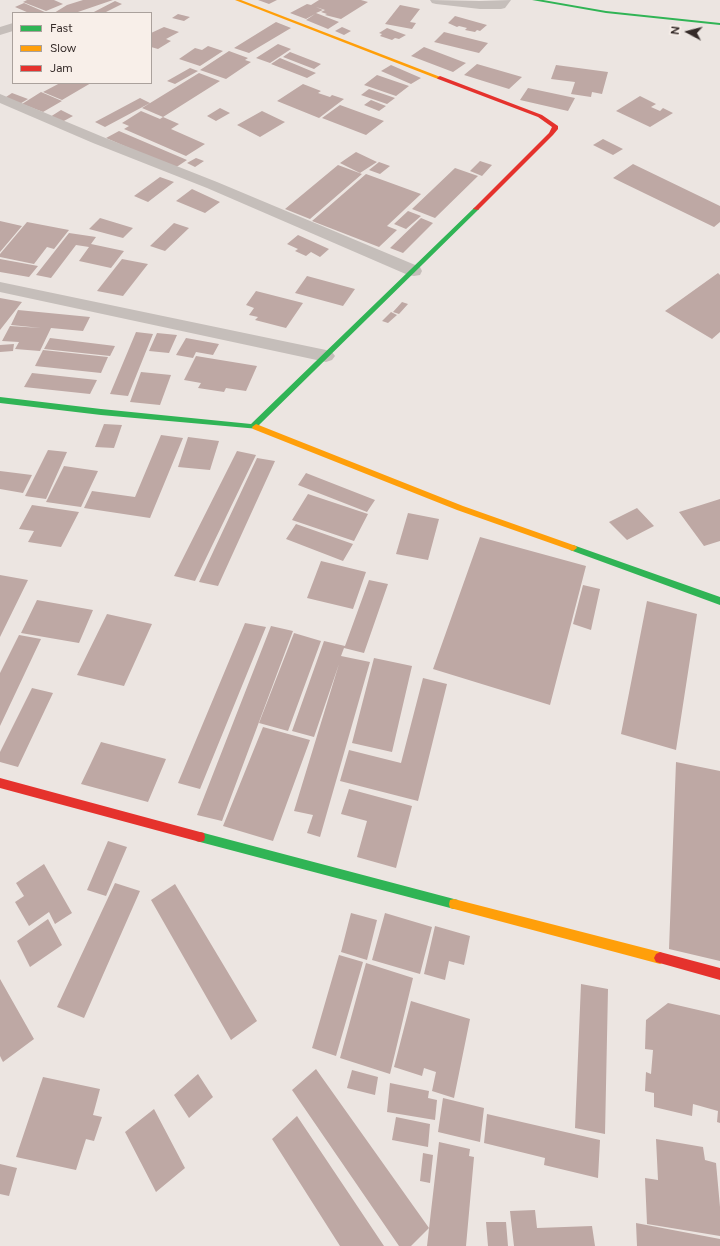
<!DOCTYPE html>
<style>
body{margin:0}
#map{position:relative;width:720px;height:1246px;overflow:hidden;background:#ece5e1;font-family:Figtree,sans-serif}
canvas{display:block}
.legend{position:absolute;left:12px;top:12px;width:140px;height:72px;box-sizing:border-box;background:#f8efe9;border:1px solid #aaa19c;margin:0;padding:5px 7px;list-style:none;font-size:12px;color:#352b29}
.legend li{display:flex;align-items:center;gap:8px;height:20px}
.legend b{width:20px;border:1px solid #aaa19c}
.north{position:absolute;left:668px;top:12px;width:40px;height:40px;-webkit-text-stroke:3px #f8efe9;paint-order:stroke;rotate:277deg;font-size:11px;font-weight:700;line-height:16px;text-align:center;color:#352b29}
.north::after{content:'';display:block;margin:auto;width:14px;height:18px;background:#352b29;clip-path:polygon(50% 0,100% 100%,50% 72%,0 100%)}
</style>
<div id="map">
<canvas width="720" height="1246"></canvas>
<ul class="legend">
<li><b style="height:5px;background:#30b455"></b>Fast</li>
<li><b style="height:5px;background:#ff9f0a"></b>Slow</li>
<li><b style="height:5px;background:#e5322d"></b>Jam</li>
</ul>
<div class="north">N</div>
</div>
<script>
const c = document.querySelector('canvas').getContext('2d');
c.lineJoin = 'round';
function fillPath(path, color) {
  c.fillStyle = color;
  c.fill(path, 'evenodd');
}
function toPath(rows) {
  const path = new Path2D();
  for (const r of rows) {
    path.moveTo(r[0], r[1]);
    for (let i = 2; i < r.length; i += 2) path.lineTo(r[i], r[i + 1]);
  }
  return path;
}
const building = toPath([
 [27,0,54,0,63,4,46,11,23,2],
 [83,0,113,0,75,13,54,13,67,5],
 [258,0,277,0,269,4],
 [319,0,361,0,368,2,341,19,325,15,327,14,321,12,325,10,316,7,323,10,316,13,339,22,328,29,306,20,315,14,306,19,290,13,307,4,311,5],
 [115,1,122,4,104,13,92,13],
 [24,3,47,13,29,13,15,7],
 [400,5,420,9,410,22,416,23,412,29,385,24],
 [178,14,190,17,184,21,172,18],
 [455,16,487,25,480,31,477,30,475,32,465,30,467,28,459,26,457,27,448,23],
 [276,22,291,28,249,53,234,48],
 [164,27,179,32,166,39,171,41,158,49,151,47,151,33],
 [342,27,351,31,344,35,335,31],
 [387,28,406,35,399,39,395,38,392,40,380,36,382,34,379,33],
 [444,32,488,43,479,53,434,42],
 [278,44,291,49,270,63,256,58],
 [208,46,223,51,200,66,179,59,195,48,202,50],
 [424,47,466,63,453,72,411,56],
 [229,51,248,58,245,60,251,62,226,79,200,70],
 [290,52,321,64,314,69,283,57],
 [280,58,316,73,307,78,271,64],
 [477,64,522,77,509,89,464,75],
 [391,65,421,78,411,84,381,71],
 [556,65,608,72,602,94,592,92,591,97,571,94,575,82,551,79],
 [190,68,198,71,175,84,167,81],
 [199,73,220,81,163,117,142,108],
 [377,75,409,86,396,96,364,85],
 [60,83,91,83,62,100,43,92],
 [303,84,321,91,318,93,330,97,332,95,344,99,319,118,277,101],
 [528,88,575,98,568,111,520,100],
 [369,89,395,98,387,104,361,95],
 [41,92,62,101,43,112,22,104],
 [12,93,28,99,18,105,3,99],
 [640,96,656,104,651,107,660,111,663,108,673,113,650,127,616,111],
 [140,98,150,103,105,127,95,122],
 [371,100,386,106,379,111,364,105],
 [340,105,384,121,366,135,322,118],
 [220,108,230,113,216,121,207,116],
 [61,110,73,116,62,122,50,117],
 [141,111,160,119,163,117,179,124,171,129,205,144,186,156,124,129,129,126,122,123],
 [262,111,285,122,260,137,237,125],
 [119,131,187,160,175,168,106,138],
 [603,139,623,149,613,155,593,145],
 [356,152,377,162,360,173,340,163],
 [196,158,204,161,195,167,187,163],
 [480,161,492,165,482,176,470,171],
 [379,162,390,166,380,174,369,170],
 [633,164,720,206,720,222,714,227,613,178],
 [338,165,362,174,310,219,285,209],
 [455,168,478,176,435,218,412,209],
 [366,174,421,194,387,226,397,230,379,247,312,221],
 [160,177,174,182,148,202,134,196],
 [192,189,220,202,205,213,176,201],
 [408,211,421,216,406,229,394,224],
 [100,218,133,228,123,238,89,229],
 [421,218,433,223,403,253,390,248],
 [0,221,22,226,0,252],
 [27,222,69,230,54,249,47,247,34,264,0,257,0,254],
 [174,223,189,228,165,251,150,246],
 [69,233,96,237,91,244,124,251,111,268,79,261,89,247,76,245,51,278,36,275],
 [298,235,329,249,320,257,311,252,306,256,295,251,298,249,287,244],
 [0,259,38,266,29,277,0,272],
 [122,259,148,264,123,296,97,291],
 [718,273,720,275,720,332,712,339,665,311],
 [307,276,355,289,343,306,295,293],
 [256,291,303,303,286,328,255,320,258,317,249,315,254,308,246,305],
 [0,298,22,302,0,330],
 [402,302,408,304,399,314,393,312],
 [18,310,90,317,83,331,51,328,40,351,15,349,19,342,2,341,10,326,41,328,11,325],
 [391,312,397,315,388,323,382,321],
 [136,332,153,334,128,396,110,394],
 [157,333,177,335,169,353,149,351],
 [50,338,115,346,110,356,44,349],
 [186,338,219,344,213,355,196,352,193,358,176,355],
 [14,344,13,351,0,352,0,345],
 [43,350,108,357,101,373,35,366],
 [196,356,257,366,246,391,226,388,224,392,198,388,201,383,184,380],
 [141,372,171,375,160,405,130,402],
 [32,373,97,380,90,394,24,387],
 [104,424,122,425,114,448,95,447],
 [161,435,183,438,150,518,84,508,92,491,135,497],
 [188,437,219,441,210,470,178,467],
 [48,450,67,452,46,499,25,496],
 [237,451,256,455,195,581,174,576],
 [257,458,275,461,218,586,199,582],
 [64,466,98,471,81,507,46,502],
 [0,471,32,475,23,493,0,489],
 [306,473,375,500,367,512,298,485],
 [308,494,368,514,354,541,292,520],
 [720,499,720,541,704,546,679,512],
 [32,505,79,512,61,547,28,542,34,531,19,529],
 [637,508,654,526,627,540,609,522],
 [408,513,439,519,428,560,396,554],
 [296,524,353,544,343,561,286,539],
 [480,537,586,566,550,705,433,669],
 [321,561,366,572,353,609,307,598],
 [0,575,28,580,0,637],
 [369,580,388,584,364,653,344,648,341,656,370,662,320,837,307,833,313,815,294,811,339,664,314,737,292,731,324,641,345,646],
 [583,585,600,589,591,630,573,624],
 [37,600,93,610,79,643,21,633],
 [647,601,697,614,676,750,621,734],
 [107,614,152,624,124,686,77,675],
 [245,623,266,627,200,789,178,783],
 [271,626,293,631,222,821,197,815],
 [294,633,321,641,288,731,259,723],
 [19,635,41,639,0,726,0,673],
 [374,658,412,666,392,752,352,743],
 [423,678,447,684,418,801,340,781,349,750,401,763],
 [32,688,53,693,18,767,0,762,0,752],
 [263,727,310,740,273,841,223,826],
 [101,742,166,759,148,802,81,784],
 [676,762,720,771,720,961,669,949],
 [349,789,412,806,396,868,357,857,367,821,341,814],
 [108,841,127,847,106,896,87,890],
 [44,864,72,913,55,924,49,912,29,926,15,902,24,896,16,883],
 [115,883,140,891,84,1018,57,1007],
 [175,884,257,1021,231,1040,151,900],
 [351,913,377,920,367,960,341,952],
 [385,913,432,927,420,974,372,960],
 [48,919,62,945,30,967,17,941],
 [435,926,470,936,464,965,449,961,445,980,424,974],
 [339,955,363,962,336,1056,312,1048],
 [366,963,413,978,390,1074,340,1058],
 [0,979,34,1039,3,1062,0,1056],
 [581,984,608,989,605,1134,575,1128],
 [411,1001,470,1019,454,1098,432,1091,436,1072,424,1068,422,1076,394,1067],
 [668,1003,720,1015,720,1123,717,1122,718,1111,693,1104,692,1116,654,1107,654,1093,645,1091,646,1072,651,1074,653,1050,645,1049,646,1020],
 [316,1069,429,1228,411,1246,399,1246,292,1090],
 [352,1070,378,1077,375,1095,347,1088],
 [198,1074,213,1097,189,1118,174,1095],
 [43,1077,100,1089,93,1115,102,1117,94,1141,86,1139,76,1170,16,1157],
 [390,1083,429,1091,428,1098,437,1100,435,1120,387,1112],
 [443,1098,484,1108,480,1142,438,1132],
 [154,1109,185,1168,156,1192,125,1132],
 [487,1114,600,1140,598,1178,544,1165,545,1158,484,1143],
 [297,1116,384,1246,340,1246,272,1139],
 [396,1117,430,1124,428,1147,392,1140],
 [656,1139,703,1147,705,1160,716,1163,720,1207,720,1236,647,1224,645,1178,658,1180],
 [439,1142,470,1149,469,1156,474,1157,466,1246,427,1246],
 [423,1153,433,1155,430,1183,420,1181],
 [0,1164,17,1168,9,1196,0,1194],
 [535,1210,537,1228,592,1226,595,1246,514,1246,510,1211],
 [486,1222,506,1222,508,1246,488,1246],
 [636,1223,720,1239,720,1246,637,1246]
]);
const street = toPath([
 [430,0,480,1,511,0,505,8,501,9,480,9,436,4,432,3,430,0],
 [13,23,13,31,0,35,0,27,13,23],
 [0,94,103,137,217,182,420,267,422,271,420,275,414,276,408,275,207,188,93,143,0,103,0,94],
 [0,282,326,350,332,352,335,356,332,360,326,362,0,292,0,282]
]);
const fast = toPath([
 [532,0,543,0,606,11,720,23,720,25,606,13,532,0],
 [476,207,479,209,478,210,259,425,260,427,259,429,101,415,0,403,0,397,101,409,251,424,474,208,476,207],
 [573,545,720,597,720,605,570,550,569,548,573,545],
 [200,832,454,899,458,900,459,904,458,908,454,909,200,842,196,841,195,837,196,833,200,832]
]);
const slow = toPath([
 [235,0,241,0,443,78,438,79,235,0],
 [256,424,463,506,576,546,577,548,573,551,457,510,253,429,252,427,256,424],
 [454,899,660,952,664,954,666,958,664,962,660,964,454,909,450,908,449,904,450,900,454,899]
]);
const jam = toPath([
 [440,76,542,115,558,126,558,129,553,135,478,210,473,209,549,133,552,127,538,117,438,79,437,78,440,76],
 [0,778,200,832,204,833,205,837,204,841,200,842,0,788,0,778],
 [660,952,720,968,720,980,656,962,654,958,656,954,660,952]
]);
fillPath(building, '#bea8a4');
fillPath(street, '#c5beba');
fillPath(fast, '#30b455');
fillPath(slow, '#ff9f0a');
fillPath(jam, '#e5322d');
</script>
